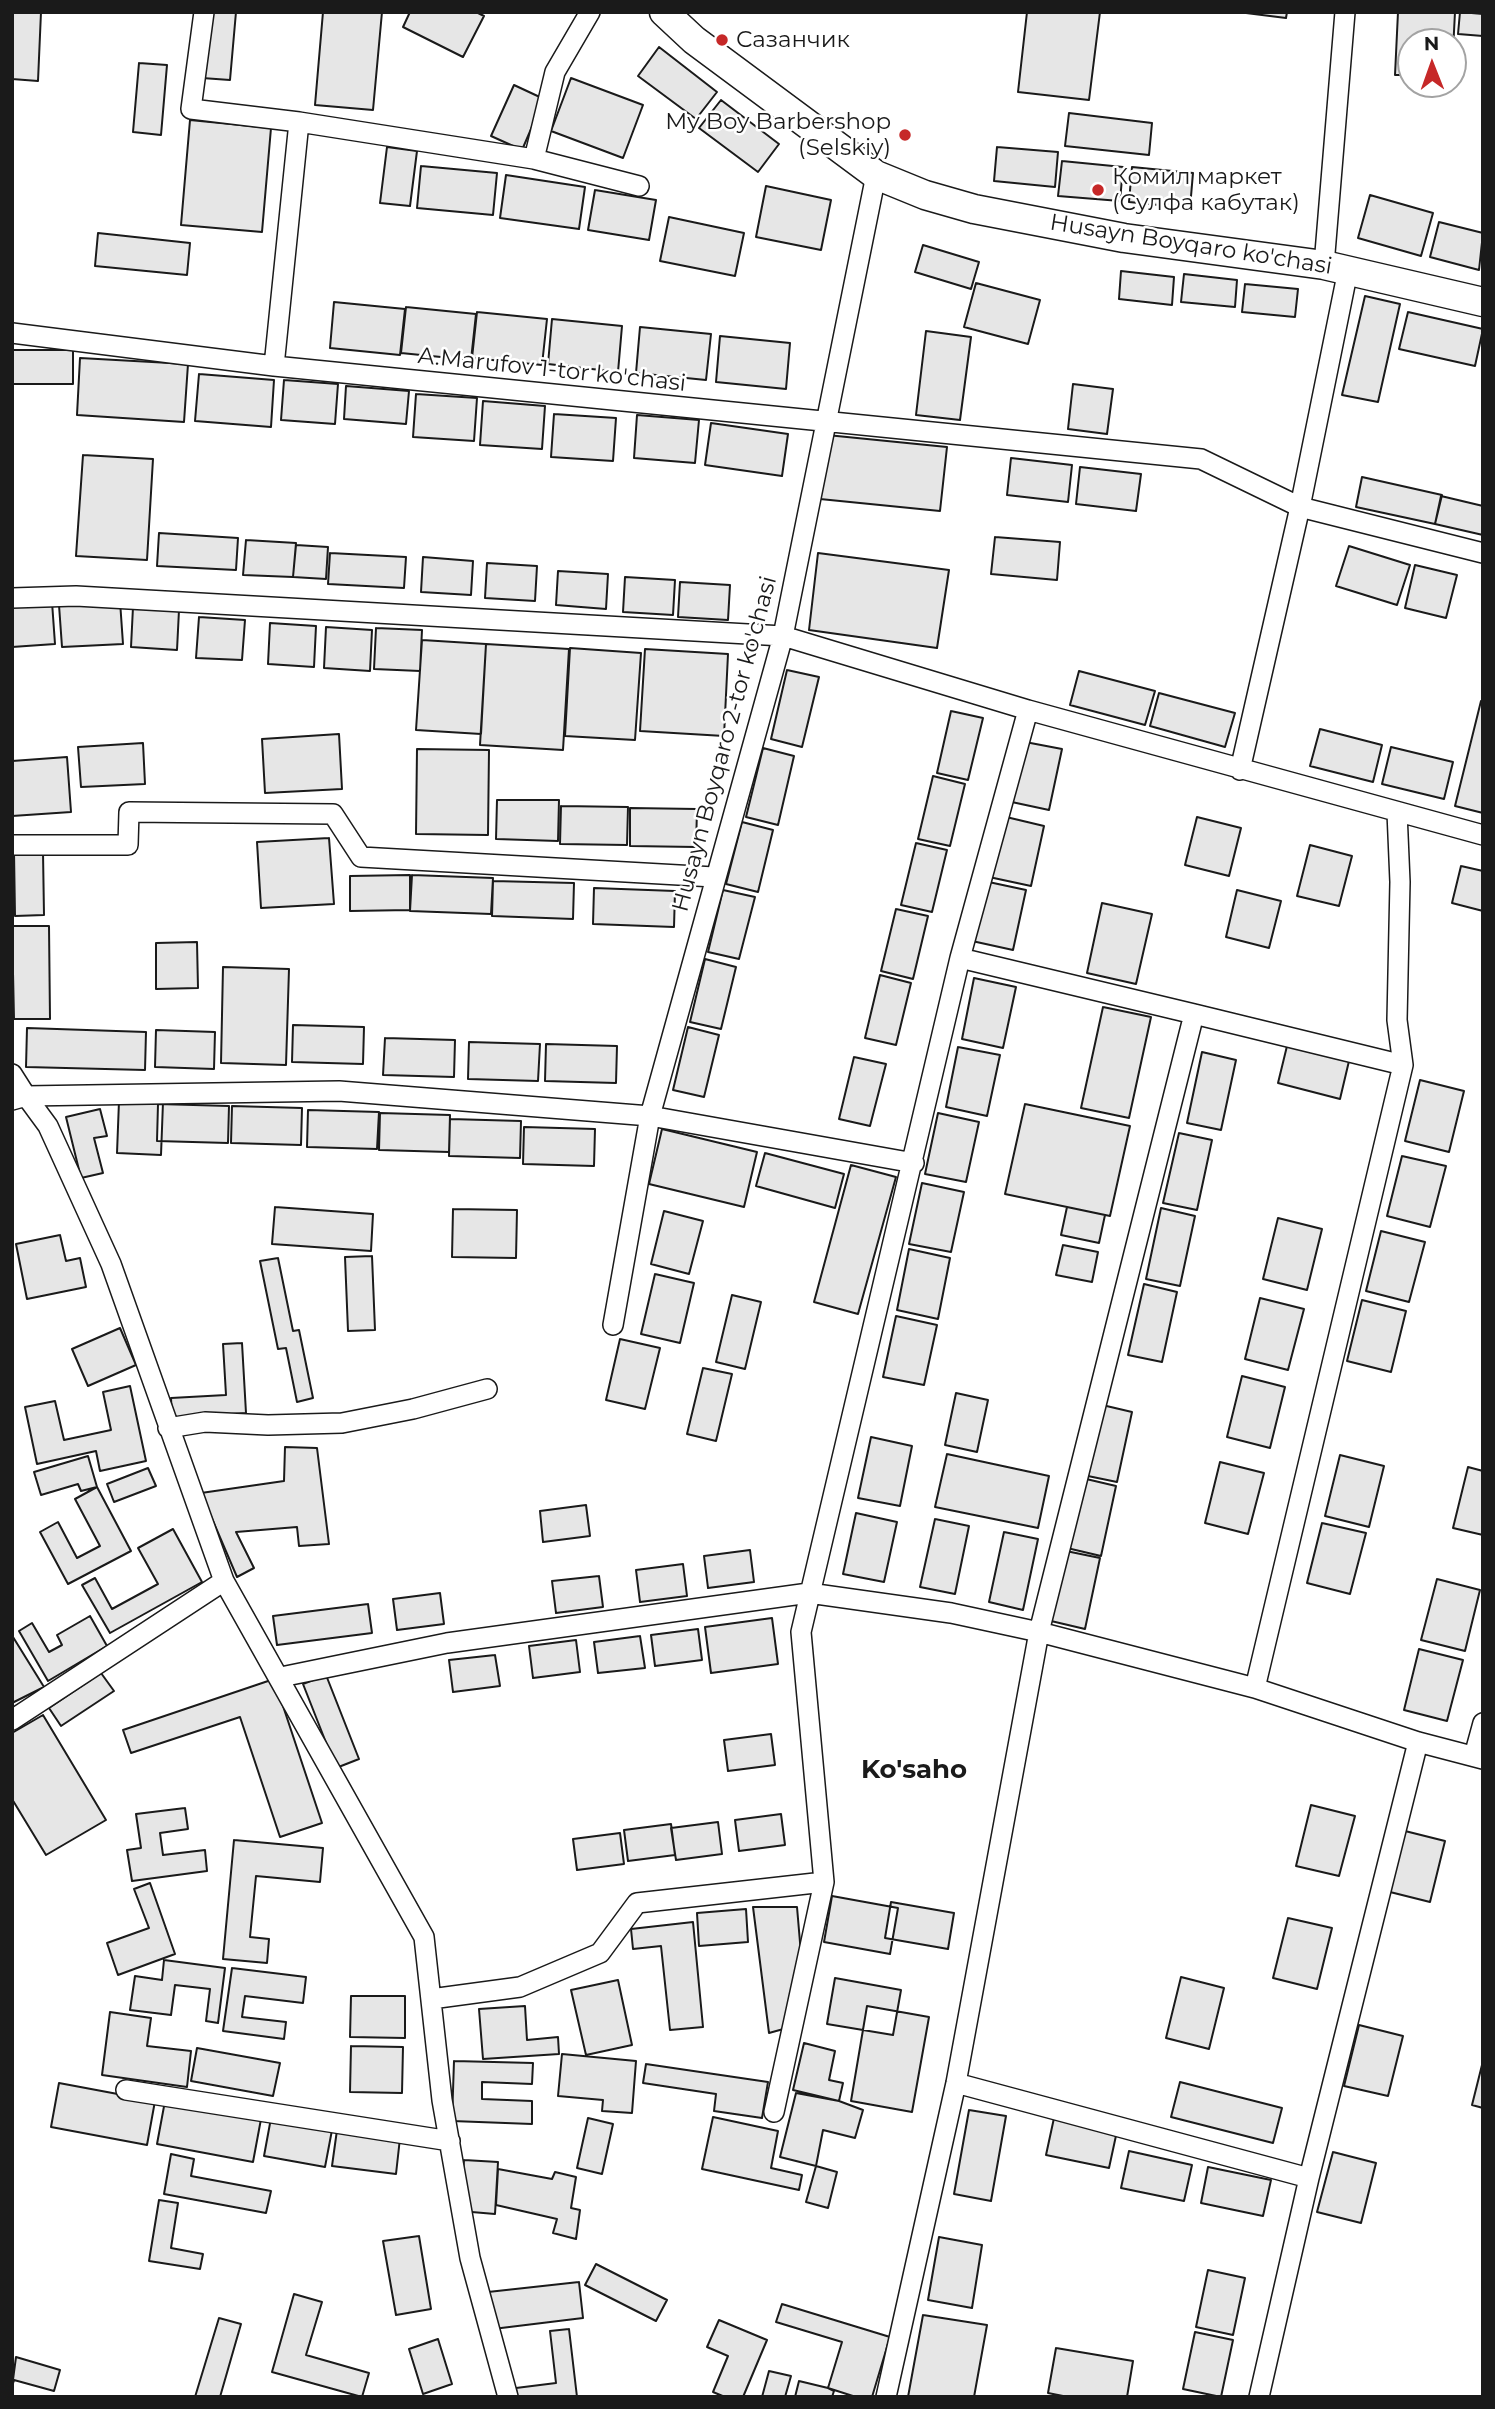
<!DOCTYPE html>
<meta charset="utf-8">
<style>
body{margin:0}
#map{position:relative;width:1495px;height:2409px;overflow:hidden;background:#fff;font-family:Montserrat,sans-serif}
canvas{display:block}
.frame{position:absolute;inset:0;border:14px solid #1a1a1a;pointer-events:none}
.north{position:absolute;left:1397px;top:28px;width:70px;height:70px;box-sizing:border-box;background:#fff;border:2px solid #a3a3a3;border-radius:50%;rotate:359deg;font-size:19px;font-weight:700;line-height:28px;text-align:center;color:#1a1a1a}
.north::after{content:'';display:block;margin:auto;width:24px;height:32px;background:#c62828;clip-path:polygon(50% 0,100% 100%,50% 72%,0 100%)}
</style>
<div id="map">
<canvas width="1495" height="2409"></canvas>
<div class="frame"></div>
<div class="north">N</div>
</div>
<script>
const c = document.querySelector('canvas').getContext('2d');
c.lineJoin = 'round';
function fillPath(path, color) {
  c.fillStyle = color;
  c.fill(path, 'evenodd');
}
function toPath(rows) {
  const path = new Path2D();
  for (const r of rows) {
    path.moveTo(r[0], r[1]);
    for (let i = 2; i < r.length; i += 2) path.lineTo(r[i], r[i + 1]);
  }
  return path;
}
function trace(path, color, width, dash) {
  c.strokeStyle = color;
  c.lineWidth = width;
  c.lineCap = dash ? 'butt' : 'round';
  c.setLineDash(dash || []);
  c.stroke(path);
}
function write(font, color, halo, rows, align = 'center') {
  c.font = font + ' Montserrat,sans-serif';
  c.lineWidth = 5;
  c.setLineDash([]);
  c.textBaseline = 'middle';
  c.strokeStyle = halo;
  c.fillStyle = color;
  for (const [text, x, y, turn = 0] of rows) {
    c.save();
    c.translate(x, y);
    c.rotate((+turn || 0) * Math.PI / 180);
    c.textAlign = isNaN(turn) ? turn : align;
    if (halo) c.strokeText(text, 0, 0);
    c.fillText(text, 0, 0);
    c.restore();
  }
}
const building = toPath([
 [12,12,41,12,38,81,12,79,12,12],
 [208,12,236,12,230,80,202,78,208,12],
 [323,12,382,12,373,110,315,105,323,12],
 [410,12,476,12,484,16,463,57,403,27,410,12],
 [1027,12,1100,12,1089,100,1018,92,1027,12],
 [1238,12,1287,12,1286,18,1238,12],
 [1398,12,1455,12,1453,51,1453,42,1411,42,1411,75,1395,75,1398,12],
 [1460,12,1483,14,1483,36,1458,34,1460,12],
 [659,47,717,92,696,119,638,76,659,47],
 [139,63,167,65,161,135,133,132,139,63],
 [571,78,643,105,623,158,551,131,571,78],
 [514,85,544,99,522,150,491,136,514,85],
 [721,100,779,144,758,172,699,128,721,100],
 [1069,113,1152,123,1149,155,1065,146,1069,113],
 [190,120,271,128,262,232,181,225,190,120],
 [387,147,417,151,410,206,380,203,387,147],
 [997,147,1058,152,1055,187,994,181,997,147],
 [1062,161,1123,167,1120,201,1058,196,1062,161],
 [421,166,497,173,493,215,417,208,421,166],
 [1132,167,1193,173,1190,208,1129,202,1132,167],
 [506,175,585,187,579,229,500,218,506,175],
 [766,186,831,200,821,250,756,237,766,186],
 [595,190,656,200,649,240,588,230,595,190],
 [1370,195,1433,213,1421,256,1358,238,1370,195],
 [669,217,744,233,735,276,660,261,669,217],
 [1439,222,1483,233,1479,270,1430,257,1439,222],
 [98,233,190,243,187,275,95,266,98,233],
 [923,245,979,262,971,289,915,272,923,245],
 [1121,271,1174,277,1172,305,1119,299,1121,271],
 [1184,274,1237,280,1235,307,1181,302,1184,274],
 [976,283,1040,300,1028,344,964,327,976,283],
 [1245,284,1298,289,1295,317,1242,312,1245,284],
 [1365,296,1400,304,1378,402,1342,395,1365,296],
 [334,302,405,309,400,355,330,348,334,302],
 [406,307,476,314,471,360,401,353,406,307],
 [477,312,547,319,542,365,472,358,477,312],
 [1408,312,1483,329,1475,366,1399,349,1408,312],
 [552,319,622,326,618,372,548,364,552,319],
 [640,327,711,334,706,380,636,373,640,327],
 [926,331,971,337,960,420,916,415,926,331],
 [720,336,790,343,786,389,716,382,720,336],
 [12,350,73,350,73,384,12,384,12,350],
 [80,358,188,364,184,422,77,415,80,358],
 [199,374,274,380,271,427,195,421,199,374],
 [284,380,338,384,335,424,281,420,284,380],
 [1073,384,1113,389,1107,434,1068,429,1073,384],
 [346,386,409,391,406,424,344,419,346,386],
 [416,394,477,398,474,441,413,437,416,394],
 [483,401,545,406,542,449,480,445,483,401],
 [554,414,616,418,613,461,551,457,554,414],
 [637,415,699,420,695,463,634,458,637,415],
 [711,423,788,434,782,476,705,465,711,423],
 [827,435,947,447,940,511,820,499,827,435],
 [83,455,153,459,147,560,76,556,83,455],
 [1011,458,1072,465,1068,502,1007,495,1011,458],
 [1080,467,1141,474,1136,511,1076,504,1080,467],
 [1362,477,1442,495,1435,524,1356,507,1362,477],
 [1441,496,1483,506,1483,535,1435,524,1441,496],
 [159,533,238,538,236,570,157,566,159,533],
 [995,537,1060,542,1057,580,991,574,995,537],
 [246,540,296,543,293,577,243,575,246,540],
 [296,545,328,547,326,579,293,577,296,545],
 [1349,546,1410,565,1397,605,1336,586,1349,546],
 [330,553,406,557,404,588,328,584,330,553],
 [818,553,949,570,937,648,809,630,818,553],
 [423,557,473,561,471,595,421,592,423,557],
 [487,563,537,566,535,601,485,598,487,563],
 [1415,565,1457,575,1446,618,1405,608,1415,565],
 [558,571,608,574,606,609,556,605,558,571],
 [625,577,675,580,673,615,623,612,625,577],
 [680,582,730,585,728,620,678,617,680,582],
 [120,601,123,644,62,647,59,605,120,601],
 [52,602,55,644,12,647,12,604,52,602],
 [133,607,179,610,177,650,131,647,133,607],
 [199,617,245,620,242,660,196,658,199,617],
 [270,623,316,626,314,667,268,664,270,623],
 [326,627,372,630,370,671,324,668,326,627],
 [376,628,422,630,420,671,374,669,376,628],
 [422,640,486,644,481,734,416,730,422,640],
 [486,644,569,649,563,750,480,745,486,644],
 [570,648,641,653,635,740,565,736,570,648],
 [645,649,728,654,724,736,640,731,645,649],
 [787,670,819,677,802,747,771,739,787,670],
 [1079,671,1155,691,1145,725,1070,705,1079,671],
 [1159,693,1235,713,1225,747,1150,726,1159,693],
 [1481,701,1483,701,1483,813,1455,806,1481,701],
 [951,711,983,718,968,780,937,773,951,711],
 [1320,729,1382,745,1373,782,1310,766,1320,729],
 [339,734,342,789,265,793,262,739,339,734],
 [1020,741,1062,749,1049,810,1007,801,1020,741],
 [143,743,145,784,81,787,78,747,143,743],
 [1391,747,1453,762,1444,799,1382,784,1391,747],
 [763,748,794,756,778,825,746,817,763,748],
 [417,749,489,750,488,835,416,834,417,749],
 [67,757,71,812,12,816,12,761,67,757],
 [933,776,965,784,950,846,918,839,933,776],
 [497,800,559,800,558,841,496,839,497,800],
 [561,806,628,807,627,845,560,844,561,806],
 [630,808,697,809,696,847,630,846,630,808],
 [1002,816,1044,826,1031,886,989,877,1002,816],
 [1197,817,1241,828,1229,876,1185,865,1197,817],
 [742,822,773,830,758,892,726,884,742,822],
 [329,838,334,904,261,908,257,842,329,838],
 [916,843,947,850,932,912,901,905,916,843],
 [1310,845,1352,856,1339,906,1297,896,1310,845],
 [14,852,43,852,44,915,15,916,14,852],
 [1461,866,1483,871,1483,911,1452,903,1461,866],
 [410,875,410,910,350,911,350,876,410,875],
 [412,875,493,878,491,914,410,911,412,875],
 [493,881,574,883,573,919,492,916,493,881],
 [984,881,1026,890,1013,950,972,941,984,881],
 [594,888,675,891,674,927,593,924,594,888],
 [723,890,755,897,739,959,708,952,723,890],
 [1237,890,1281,901,1269,948,1226,937,1237,890],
 [1102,903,1152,914,1136,984,1087,973,1102,903],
 [896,909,928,916,913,979,881,971,896,909],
 [12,926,49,926,50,1019,14,1019,12,926],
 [197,942,198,988,156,989,156,943,197,942],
 [705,959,736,967,721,1029,690,1022,705,959],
 [223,967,289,969,286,1065,221,1063,223,967],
 [880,975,911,983,896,1045,865,1038,880,975],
 [974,978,1016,987,1003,1048,962,1039,974,978],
 [1103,1007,1151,1017,1129,1118,1081,1108,1103,1007],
 [293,1025,364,1027,363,1064,292,1062,293,1025],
 [688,1027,719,1035,704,1097,673,1090,688,1027],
 [27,1028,146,1032,145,1070,26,1067,27,1028],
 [156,1030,215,1032,214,1069,155,1067,156,1030],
 [385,1038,455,1040,454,1077,383,1075,385,1038],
 [469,1042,540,1044,538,1081,468,1079,469,1042],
 [546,1044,617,1046,616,1083,545,1081,546,1044],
 [1287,1046,1349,1061,1340,1099,1278,1083,1287,1046],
 [958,1047,1000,1055,987,1116,946,1107,958,1047],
 [1202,1052,1236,1060,1221,1130,1187,1123,1202,1052],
 [854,1057,886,1064,870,1126,839,1119,854,1057],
 [1420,1080,1464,1091,1449,1152,1405,1141,1420,1080],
 [119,1101,163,1102,161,1155,117,1153,119,1101],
 [158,1104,229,1106,228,1143,157,1141,158,1104],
 [1025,1104,1130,1126,1110,1216,1005,1194,1025,1104],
 [232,1106,302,1108,301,1145,231,1143,232,1106],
 [100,1109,107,1136,94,1138,103,1173,81,1178,66,1117,100,1109],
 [308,1110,379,1112,377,1149,307,1147,308,1110],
 [380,1113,450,1115,449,1152,379,1150,380,1113],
 [938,1113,979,1122,966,1182,925,1174,938,1113],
 [450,1119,521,1121,520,1158,449,1156,450,1119],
 [524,1127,595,1129,594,1166,523,1164,524,1127],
 [662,1129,757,1152,744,1207,649,1184,662,1129],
 [1179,1133,1212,1140,1197,1210,1163,1203,1179,1133],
 [765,1153,844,1174,835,1208,756,1186,765,1153],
 [1402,1156,1446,1166,1430,1227,1387,1216,1402,1156],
 [851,1165,896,1177,858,1314,814,1302,851,1165],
 [922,1183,964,1192,951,1252,909,1244,922,1183],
 [275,1207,373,1214,371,1251,272,1244,275,1207],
 [1067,1207,1105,1215,1099,1243,1061,1235,1067,1207],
 [1161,1208,1195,1216,1180,1286,1146,1279,1161,1208],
 [453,1209,517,1210,516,1258,452,1257,453,1209],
 [664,1211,703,1221,689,1274,651,1264,664,1211],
 [1278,1218,1322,1229,1307,1290,1263,1279,1278,1218],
 [1381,1231,1425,1242,1409,1302,1366,1291,1381,1231],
 [60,1235,66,1261,80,1258,86,1287,27,1299,16,1244,60,1235],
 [1063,1245,1098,1252,1092,1282,1056,1275,1063,1245],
 [909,1249,950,1258,938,1319,897,1310,909,1249],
 [372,1256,375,1330,348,1331,345,1257,372,1256],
 [278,1258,293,1331,299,1330,313,1398,297,1402,286,1348,278,1349,260,1261,278,1258],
 [655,1274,694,1283,680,1343,641,1334,655,1274],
 [1144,1284,1177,1292,1162,1362,1128,1355,1144,1284],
 [732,1295,761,1302,745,1369,716,1362,732,1295],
 [1260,1298,1304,1309,1288,1370,1245,1359,1260,1298],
 [1362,1300,1406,1311,1391,1372,1347,1361,1362,1300],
 [896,1316,937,1325,924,1385,883,1377,896,1316],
 [120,1328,136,1365,88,1386,72,1349,120,1328],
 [620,1339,660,1348,645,1409,606,1400,620,1339],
 [242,1343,246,1413,172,1418,171,1398,226,1395,223,1344,242,1343],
 [703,1368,732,1374,716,1441,687,1434,703,1368],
 [1242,1376,1285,1387,1270,1448,1227,1437,1242,1376],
 [130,1386,146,1461,100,1471,96,1451,37,1464,25,1407,55,1401,64,1440,111,1430,103,1392,130,1386],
 [956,1393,988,1400,977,1452,945,1445,956,1393],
 [1098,1404,1132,1412,1117,1482,1083,1475,1098,1404],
 [871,1437,912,1446,900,1506,858,1498,871,1437],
 [285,1447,317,1448,329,1544,299,1546,297,1527,236,1532,254,1568,237,1577,201,1493,284,1481,285,1447],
 [947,1454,1049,1476,1038,1528,935,1507,947,1454],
 [1340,1455,1384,1466,1369,1527,1325,1516,1340,1455],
 [88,1456,97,1487,81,1491,78,1484,41,1495,34,1472,88,1456],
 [1220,1462,1264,1473,1248,1534,1205,1523,1220,1462],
 [1468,1467,1483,1471,1483,1535,1453,1528,1468,1467],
 [148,1468,156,1486,114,1502,107,1484,148,1468],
 [1082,1478,1116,1486,1101,1556,1067,1548,1082,1478],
 [97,1487,131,1551,68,1584,40,1532,58,1522,77,1558,100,1546,75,1499,97,1487],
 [586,1505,590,1536,543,1542,540,1511,586,1505],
 [856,1513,897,1522,884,1582,843,1574,856,1513],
 [935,1519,969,1526,955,1594,920,1587,935,1519],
 [1322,1523,1366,1533,1350,1594,1307,1583,1322,1523],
 [173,1529,202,1582,110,1633,82,1585,95,1578,112,1609,158,1584,138,1548,173,1529],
 [1004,1532,1038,1539,1023,1610,989,1602,1004,1532],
 [750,1550,754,1582,708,1588,704,1556,750,1550],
 [1066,1551,1100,1558,1085,1629,1051,1621,1066,1551],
 [683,1564,687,1596,640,1602,636,1570,683,1564],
 [599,1576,603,1607,556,1613,552,1581,599,1576],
 [1437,1579,1480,1590,1465,1651,1421,1640,1437,1579],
 [440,1593,444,1624,397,1630,393,1599,440,1593],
 [368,1604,372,1633,277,1645,273,1616,368,1604],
 [90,1616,107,1646,48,1681,19,1631,32,1623,49,1652,62,1645,57,1635,90,1616],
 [772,1618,778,1664,711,1673,705,1627,772,1618],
 [698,1629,702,1660,655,1666,651,1635,698,1629],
 [640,1636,645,1668,598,1673,594,1642,640,1636],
 [13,1637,44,1687,12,1703,12,1638,13,1637],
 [576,1640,580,1672,533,1678,529,1646,576,1640],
 [1419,1649,1463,1660,1447,1721,1404,1710,1419,1649],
 [495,1655,500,1686,453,1692,449,1660,495,1655],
 [101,1673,114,1691,61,1726,49,1708,101,1673],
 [326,1675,359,1759,336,1768,303,1684,326,1675],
 [274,1679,322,1823,280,1837,240,1717,131,1753,123,1730,274,1679],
 [43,1715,106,1820,46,1855,12,1799,12,1733,43,1715],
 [771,1734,775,1765,728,1771,724,1740,771,1734],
 [1311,1805,1355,1816,1339,1876,1296,1866,1311,1805],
 [185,1808,188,1829,160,1833,163,1855,205,1850,207,1871,132,1881,127,1850,141,1848,136,1814,185,1808],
 [781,1814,785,1845,739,1851,735,1820,781,1814],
 [718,1822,722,1854,676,1860,671,1828,718,1822],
 [671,1824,675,1855,628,1861,624,1830,671,1824],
 [1401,1830,1445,1841,1430,1902,1386,1891,1401,1830],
 [620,1833,624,1864,577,1870,573,1839,620,1833],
 [234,1840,323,1848,320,1882,256,1876,250,1937,269,1939,267,1963,223,1959,234,1840],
 [150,1883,175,1954,118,1975,107,1943,149,1928,134,1889,150,1883],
 [832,1896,898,1908,890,1954,824,1942,832,1896],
 [891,1902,954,1913,948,1949,885,1938,891,1902],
 [753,1907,797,1907,801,1954,787,2028,769,2033,753,1907],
 [746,1909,748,1942,699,1946,697,1913,746,1909],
 [1288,1918,1332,1928,1317,1989,1273,1978,1288,1918],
 [693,1922,703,2027,670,2030,661,1946,633,1949,631,1929,693,1922],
 [164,1960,225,1968,218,2023,206,2021,210,1989,175,1985,171,2015,130,2010,135,1976,162,1980,164,1960],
 [232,1968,306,1977,303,2003,245,1996,242,2017,286,2022,284,2039,223,2031,232,1968],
 [1181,1977,1224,1988,1209,2049,1166,2038,1181,1977],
 [835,1978,901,1990,893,2035,827,2024,835,1978],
 [618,1980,632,2045,586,2055,571,1990,618,1980],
 [351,1996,405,1996,405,2038,350,2037,351,1996],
 [525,2006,527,2040,558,2037,559,2054,483,2059,479,2009,525,2006],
 [867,2006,929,2017,912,2112,851,2101,867,2006],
 [110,2012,151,2018,147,2046,191,2051,187,2087,102,2075,110,2012],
 [1359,2025,1403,2036,1388,2096,1344,2086,1359,2025],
 [804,2043,835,2051,829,2080,843,2083,839,2101,793,2090,804,2043],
 [351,2046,403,2047,402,2093,350,2092,351,2046],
 [197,2048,280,2063,273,2096,191,2081,197,2048],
 [562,2054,636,2061,632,2113,602,2111,603,2100,558,2096,562,2054],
 [454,2061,533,2063,532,2084,482,2082,482,2099,532,2101,532,2124,452,2121,454,2061],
 [1483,2061,1483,2108,1472,2105,1483,2061],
 [646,2064,768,2082,762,2118,714,2111,716,2094,643,2083,646,2064],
 [1180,2082,1282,2108,1273,2143,1171,2117,1180,2082],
 [59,2083,155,2101,147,2145,51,2127,59,2083],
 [796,2093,839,2101,863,2110,855,2138,823,2130,816,2166,780,2157,796,2093],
 [165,2101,261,2119,253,2162,157,2144,165,2101],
 [969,2110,1006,2116,991,2201,954,2194,969,2110],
 [713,2117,778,2131,771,2168,802,2175,799,2190,702,2169,713,2117],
 [271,2118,332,2130,325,2167,264,2156,271,2118],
 [588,2118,613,2124,602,2174,577,2168,588,2118],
 [1054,2118,1117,2131,1109,2168,1046,2155,1054,2118],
 [337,2130,400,2138,396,2174,332,2166,337,2130],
 [1129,2151,1192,2165,1184,2201,1121,2188,1129,2151],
 [1333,2152,1376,2163,1361,2223,1317,2212,1333,2152],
 [171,2154,194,2159,191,2176,271,2191,266,2213,164,2194,171,2154],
 [464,2160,498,2162,495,2214,460,2211,464,2160],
 [816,2166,837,2172,828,2208,806,2202,816,2166],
 [1208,2167,1271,2180,1263,2216,1201,2203,1208,2167],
 [498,2169,552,2179,555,2172,576,2177,571,2208,580,2210,576,2239,553,2233,557,2219,496,2205,498,2169],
 [159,2200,178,2203,171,2248,203,2254,200,2269,149,2261,159,2200],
 [419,2236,431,2309,396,2315,383,2241,419,2236],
 [939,2237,982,2245,972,2308,928,2300,939,2237],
 [596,2264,667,2300,656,2321,585,2285,596,2264],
 [1208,2270,1245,2278,1233,2335,1196,2327,1208,2270],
 [579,2282,583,2318,493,2329,488,2292,579,2282],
 [294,2294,322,2302,306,2355,369,2373,362,2397,272,2372,294,2294],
 [782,2304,890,2337,872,2397,856,2397,828,2388,842,2342,776,2322,782,2304],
 [923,2315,987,2325,974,2397,908,2397,923,2315],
 [219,2318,241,2324,220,2397,195,2397,219,2318],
 [719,2320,767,2340,743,2397,725,2397,713,2392,728,2356,707,2347,719,2320],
 [569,2329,577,2397,517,2397,516,2388,556,2383,550,2331,569,2329],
 [1195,2332,1233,2340,1221,2397,1183,2389,1195,2332],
 [438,2339,452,2384,423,2394,409,2349,438,2339],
 [1056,2348,1133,2361,1127,2397,1068,2397,1048,2393,1056,2348],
 [16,2357,60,2370,54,2391,14,2380,12,2387,16,2357],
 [769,2371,791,2376,785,2397,762,2397,769,2371],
 [799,2381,828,2388,834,2391,832,2397,795,2397,799,2381]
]);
const street = toPath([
 [204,12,191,109,299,122,534,159,555,72,590,12],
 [534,159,639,186],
 [1324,265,1345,12],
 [12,333,274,366,1201,459,1300,507,1483,553],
 [274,366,299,122],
 [12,598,76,596,783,636,1028,710,960,958,801,1632,824,1882,637,1903,600,1953,520,1987,431,1999],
 [1028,710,1483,835],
 [1240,770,1300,507,1348,270],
 [12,845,128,845,129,812,333,814,361,857,714,877],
 [1194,1014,1403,1065],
 [12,1074,26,1096,339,1091,650,1116,914,1163],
 [12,1100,26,1096,48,1126,111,1264,224,1581,424,1937,442,2100,470,2258,508,2397],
 [613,1325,650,1116,783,636,876,175],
 [168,1428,205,1422,268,1425,342,1423,413,1409,487,1389],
 [281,1677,447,1643,809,1593,951,1613,1039,1632,1255,1688,1418,1742,1483,1759],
 [1255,1688,1403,1065,1397,1020,1400,882,1397,812],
 [12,1720,224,1581],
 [1474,1756,1483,1723],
 [956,2083,1309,2178],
 [126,2090,450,2141],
 [774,2112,824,1882],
 [886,2397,956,2083,1039,1632,1194,1014,960,958],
 [1259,2397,1309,2178,1418,1742]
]);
const secondary = toPath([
 [664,12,694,40,876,175,925,195,974,209,1124,238,1324,265,1483,302]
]);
const markers = [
 [722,40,7,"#c62828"],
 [905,135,7,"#c62828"],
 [1098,190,7,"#c62828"]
];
const poiNames = [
 ["Сазанчик",736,40],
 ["My Boy Barbershop",891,122,"right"],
 ["(Selskiy)",891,148,"right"],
 ["Комил маркет",1112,177],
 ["(Сулфа кабутак)",1112,203]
];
const streetNames = [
 ["Husayn Boyqaro ko'chasi",1191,245,9],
 ["A.Marufov 1-tor ko'chasi",552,370,6],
 ["Husayn Boyqaro 2-tor ko'chasi",725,744,-75]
];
const quarterNames = [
 ["Ko'saho",914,1770]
];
fillPath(building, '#e6e6e6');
trace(building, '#1a1a1a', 2);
trace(street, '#1a1a1a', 22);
trace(secondary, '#1a1a1a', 31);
trace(street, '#fff', 19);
trace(secondary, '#fff', 28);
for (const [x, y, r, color] of markers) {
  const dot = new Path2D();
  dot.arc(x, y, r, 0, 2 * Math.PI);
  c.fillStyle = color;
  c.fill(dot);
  trace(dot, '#fff', 2.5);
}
write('23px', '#1a1a1a', '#fff', poiNames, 'left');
write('23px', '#1a1a1a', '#fff', streetNames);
write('bold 26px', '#1a1a1a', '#fff', quarterNames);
</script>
